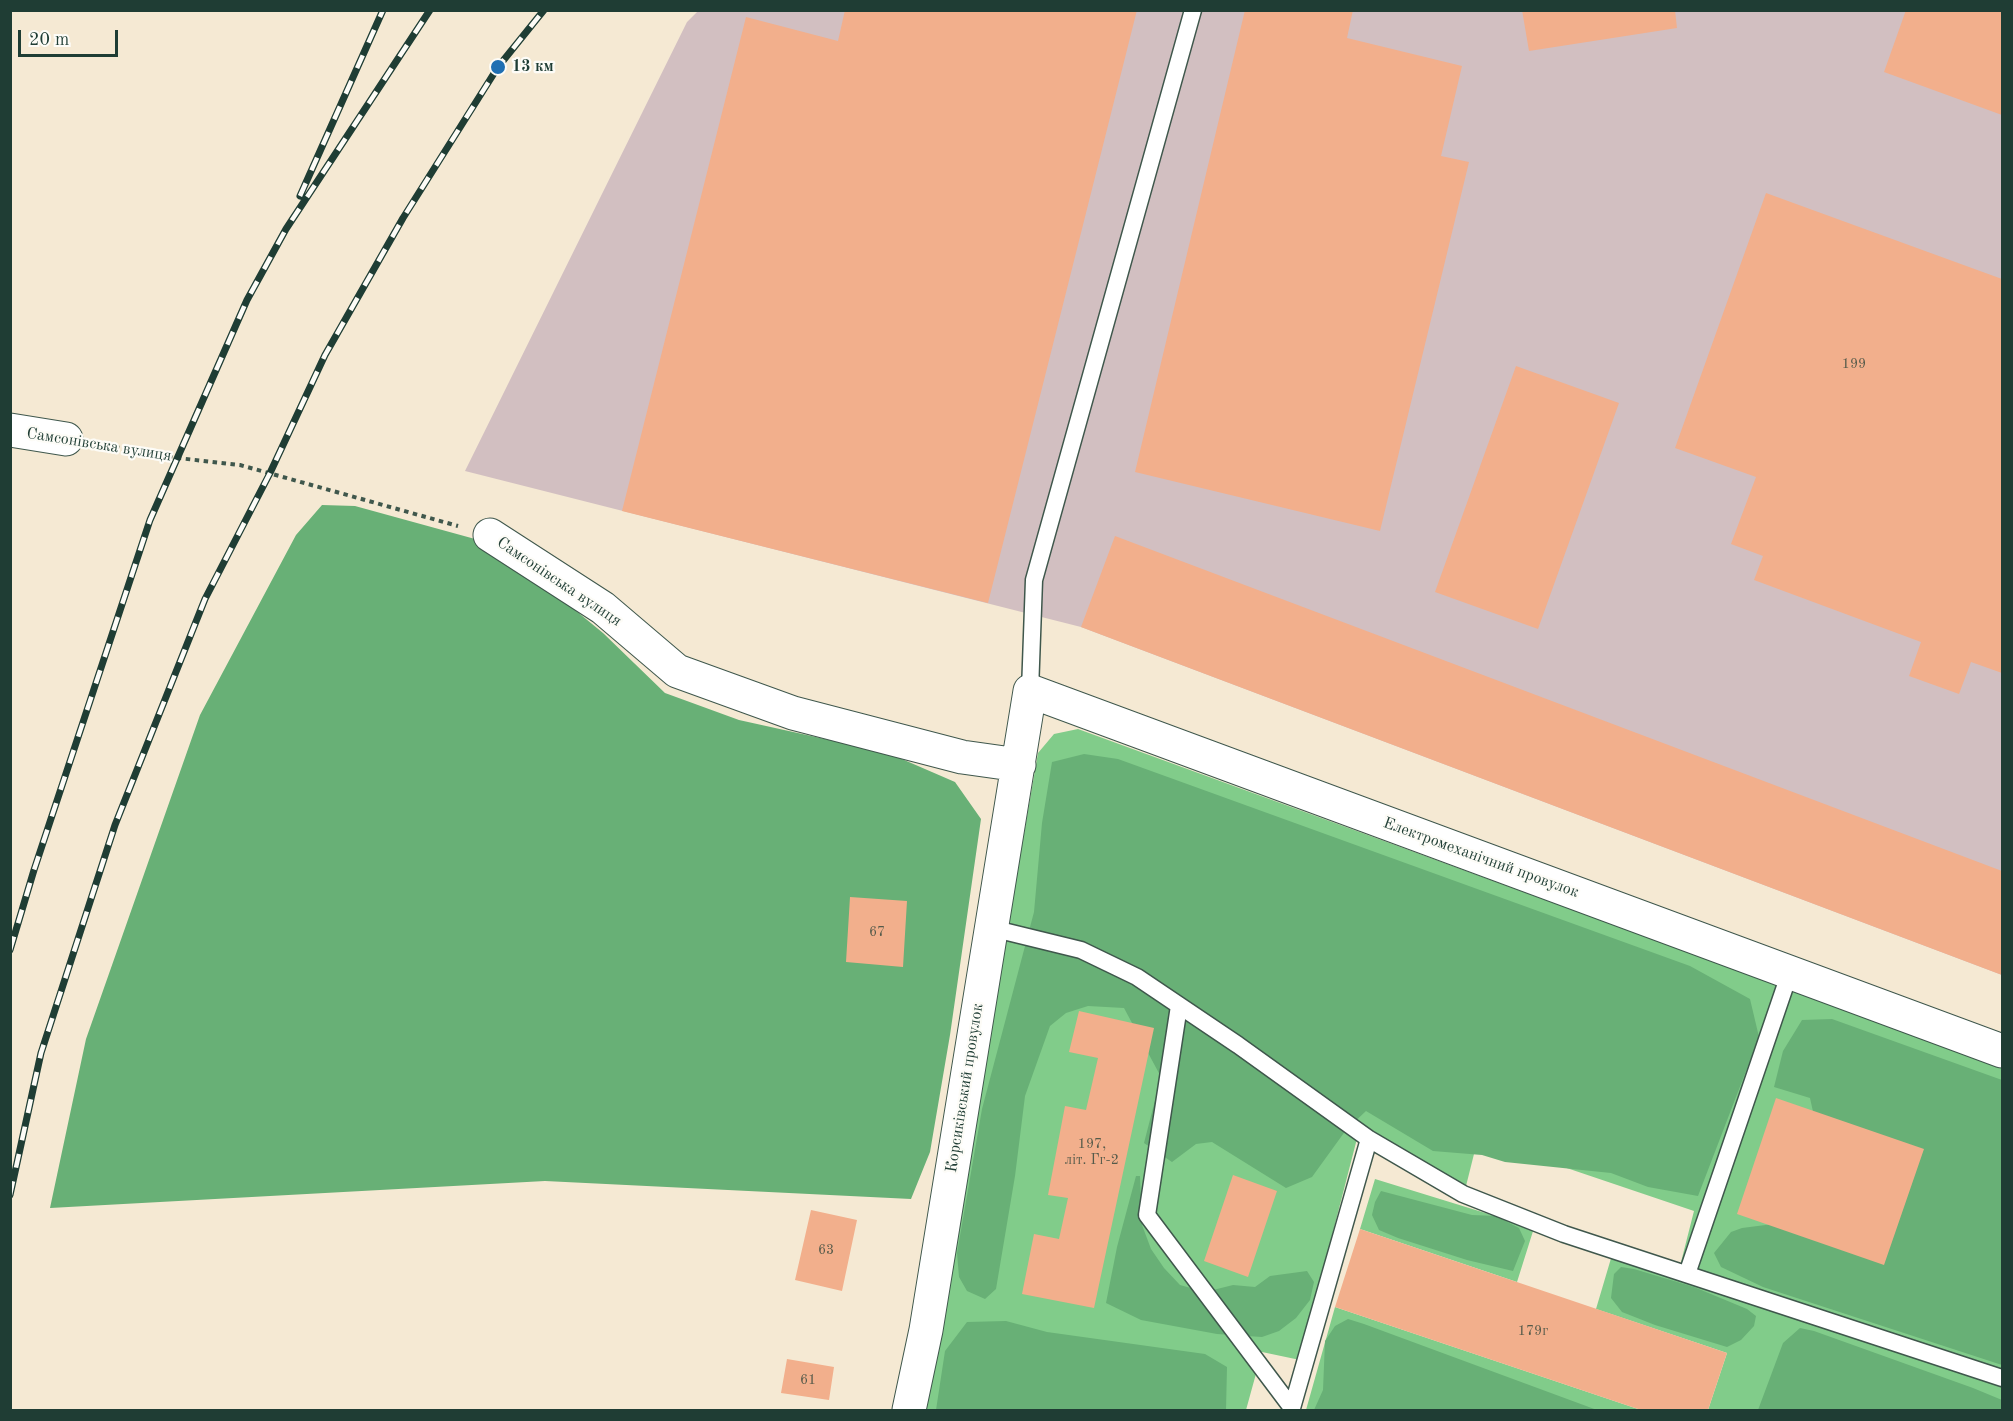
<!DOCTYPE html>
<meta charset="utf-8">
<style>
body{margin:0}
#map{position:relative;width:2013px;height:1421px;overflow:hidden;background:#f5e9d3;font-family:"Old Standard TT",serif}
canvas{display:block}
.frame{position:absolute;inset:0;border:12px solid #1f3d34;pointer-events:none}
.scale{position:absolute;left:18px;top:30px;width:100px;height:27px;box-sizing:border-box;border:3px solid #1f3d34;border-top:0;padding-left:8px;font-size:18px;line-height:21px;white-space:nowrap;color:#1f3d34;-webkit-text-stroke:4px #fdfcf7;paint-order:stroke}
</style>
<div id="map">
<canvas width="2013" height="1421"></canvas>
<div class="frame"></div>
<div class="scale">20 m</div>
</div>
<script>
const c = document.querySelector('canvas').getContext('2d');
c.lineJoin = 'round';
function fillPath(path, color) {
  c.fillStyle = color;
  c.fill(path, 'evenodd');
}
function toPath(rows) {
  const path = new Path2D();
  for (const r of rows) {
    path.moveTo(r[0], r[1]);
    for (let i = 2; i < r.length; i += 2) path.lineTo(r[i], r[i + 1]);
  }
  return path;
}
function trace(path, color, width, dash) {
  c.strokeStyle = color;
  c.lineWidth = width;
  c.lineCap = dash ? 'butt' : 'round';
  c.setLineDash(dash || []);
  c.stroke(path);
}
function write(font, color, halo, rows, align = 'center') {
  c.font = font + ' "Old Standard TT",serif';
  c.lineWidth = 4.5;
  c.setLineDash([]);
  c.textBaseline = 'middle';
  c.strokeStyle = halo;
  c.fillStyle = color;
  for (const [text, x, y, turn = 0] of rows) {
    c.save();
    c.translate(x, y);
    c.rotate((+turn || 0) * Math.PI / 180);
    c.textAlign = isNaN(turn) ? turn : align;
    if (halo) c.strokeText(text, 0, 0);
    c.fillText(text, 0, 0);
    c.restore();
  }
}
const industrial = toPath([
 [698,11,2002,11,2002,975,1081,627,465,471,687,22]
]);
const green = toPath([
 [1078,729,2002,1067,2002,1371,1680,1266,1694,1211,1478,1138,1465,1190,1361,1123,1300,1360,1262,1352,1246,1410,924,1410,1038,753,1054,734],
 [1375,1179,1534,1228,1517,1282,1360,1229],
 [1612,1255,2002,1385,2002,1410,1708,1410,1727,1353,1596,1309],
 [1335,1307,1641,1410,1306,1410]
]);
const forest = toPath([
 [322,505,355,506,475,539,530,573,603,633,665,693,739,720,888,753,955,782,981,819,950,1035,930,1152,911,1199,545,1181,50,1208,86,1039,200,715,296,535],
 [1084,754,1118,759,1690,966,1750,999,1759,1037,1698,1196,1648,1187,1611,1173,1505,1162,1482,1155,1433,1151,1366,1111,1346,1130,1312,1177,1286,1188,1212,1142,1196,1144,1172,1162,1144,1143,1161,1077,1124,1008,1088,1006,1066,1013,1050,1026,1025,1096,1015,1176,996,1289,985,1299,967,1291,959,1277,957,1253,982,1109,1034,912,1042,823,1052,762],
 [1832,1019,2002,1080,2002,1365,1763,1287,1721,1267,1714,1253,1731,1232,1742,1228,1836,1216,1810,1098,1774,1087,1783,1051,1802,1020],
 [1136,1176,1140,1176,1142,1225,1151,1249,1164,1268,1180,1285,1205,1292,1233,1285,1255,1287,1270,1276,1307,1271,1314,1282,1310,1300,1296,1318,1279,1331,1262,1337,1217,1334,1141,1320,1106,1303,1117,1247],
 [1381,1191,1472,1215,1496,1216,1519,1228,1525,1241,1513,1271,1467,1260,1398,1238,1379,1230,1372,1215,1375,1202],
 [1621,1267,1634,1269,1694,1287,1747,1309,1756,1316,1754,1326,1741,1340,1727,1347,1655,1325,1622,1312,1611,1298,1614,1274],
 [1348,1319,1364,1324,1597,1410,1314,1410,1323,1390,1325,1341,1335,1326],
 [1006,1321,1047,1332,1205,1354,1227,1367,1226,1410,936,1410,945,1351,967,1322],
 [1800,1328,1814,1331,1973,1388,2002,1400,2002,1410,1758,1410,1783,1343]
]);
const building = toPath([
 [845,10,1137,10,988,603,622,511,746,17,838,41],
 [1245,10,1353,10,1347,38,1462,66,1441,156,1469,162,1380,531,1135,472],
 [1522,10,1675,10,1677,28,1529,51],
 [1906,10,2002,10,2002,115,1884,72],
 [1766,193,2002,279,2002,673,1971,662,1959,694,1909,676,1921,642,1754,580,1763,556,1731,544,1756,477,1675,448],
 [1516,366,1619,403,1538,629,1435,592],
 [1115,536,2002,871,2002,975,1081,627],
 [850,897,907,901,903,967,846,962],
 [1079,1011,1154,1028,1094,1308,1022,1294,1034,1234,1059,1239,1068,1198,1048,1195,1065,1106,1086,1110,1098,1058,1069,1052],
 [1776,1098,1924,1149,1884,1265,1737,1214],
 [1233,1175,1277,1191,1248,1277,1204,1261],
 [811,1210,857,1220,842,1291,795,1280],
 [1360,1229,1727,1353,1708,1410,1641,1410,1335,1307],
 [787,1359,834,1367,829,1400,781,1393]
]);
const path = toPath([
 [97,444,178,458,240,465,458,526]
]);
const service = toPath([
 [1030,691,1034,580,1193,10],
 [991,928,1081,950,1137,977,1238,1045,1369,1139,1463,1194,1564,1234,2002,1378],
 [1179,1006,1147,1215,1292,1408,1292,1410],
 [1687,1274,1790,972],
 [1292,1408,1369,1139]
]);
const minor = toPath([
 [10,430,66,439],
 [490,535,603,608,677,671,793,713,962,757,1019,765],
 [909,1410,926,1330,1030,691,2002,1051]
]);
const rail = toPath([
 [300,196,383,10],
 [10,950,34,870,150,520,247,300,286,229,430,10],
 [10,1195,41,1053,115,825,205,599,270,473,325,355,403,218,498,67,544,10]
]);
const markers = [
 [498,67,8,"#1f6fb2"]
];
const numberNames = [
 ["199",1854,364],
 ["67",877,932],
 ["197,",1092,1144],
 ["літ. Гг-2",1092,1160],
 ["63",826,1250],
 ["179г",1533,1331],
 ["61",808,1380]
];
const poiNames = [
 ["13 км",512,67]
];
const streetNames = [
 ["Самсонівська вулиця",99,445,9],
 ["Самсонівська вулиця",559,582,34],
 ["Електромеханічний провулок",1481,858,20],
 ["Корсиківський провулок",965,1088,-81]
];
fillPath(industrial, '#d2bfc1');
fillPath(green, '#81cc8a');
fillPath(forest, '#68b076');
fillPath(building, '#f2af8c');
trace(service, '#3f574c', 19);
trace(minor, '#3f574c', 35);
trace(path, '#3f574c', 4, [4.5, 4.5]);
trace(service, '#fff', 16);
trace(minor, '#fff', 33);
trace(rail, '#1f3d34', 7);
trace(rail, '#fdfcf7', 4.5, [14]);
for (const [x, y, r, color] of markers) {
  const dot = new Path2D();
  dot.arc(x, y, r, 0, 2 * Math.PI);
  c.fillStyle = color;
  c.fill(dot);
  trace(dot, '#fdfcf7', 2);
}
write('14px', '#545a4a', null, numberNames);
write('bold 16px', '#1f3d34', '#fdfcf7', poiNames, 'left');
write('16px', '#1f3d34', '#fdfcf7', streetNames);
</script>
